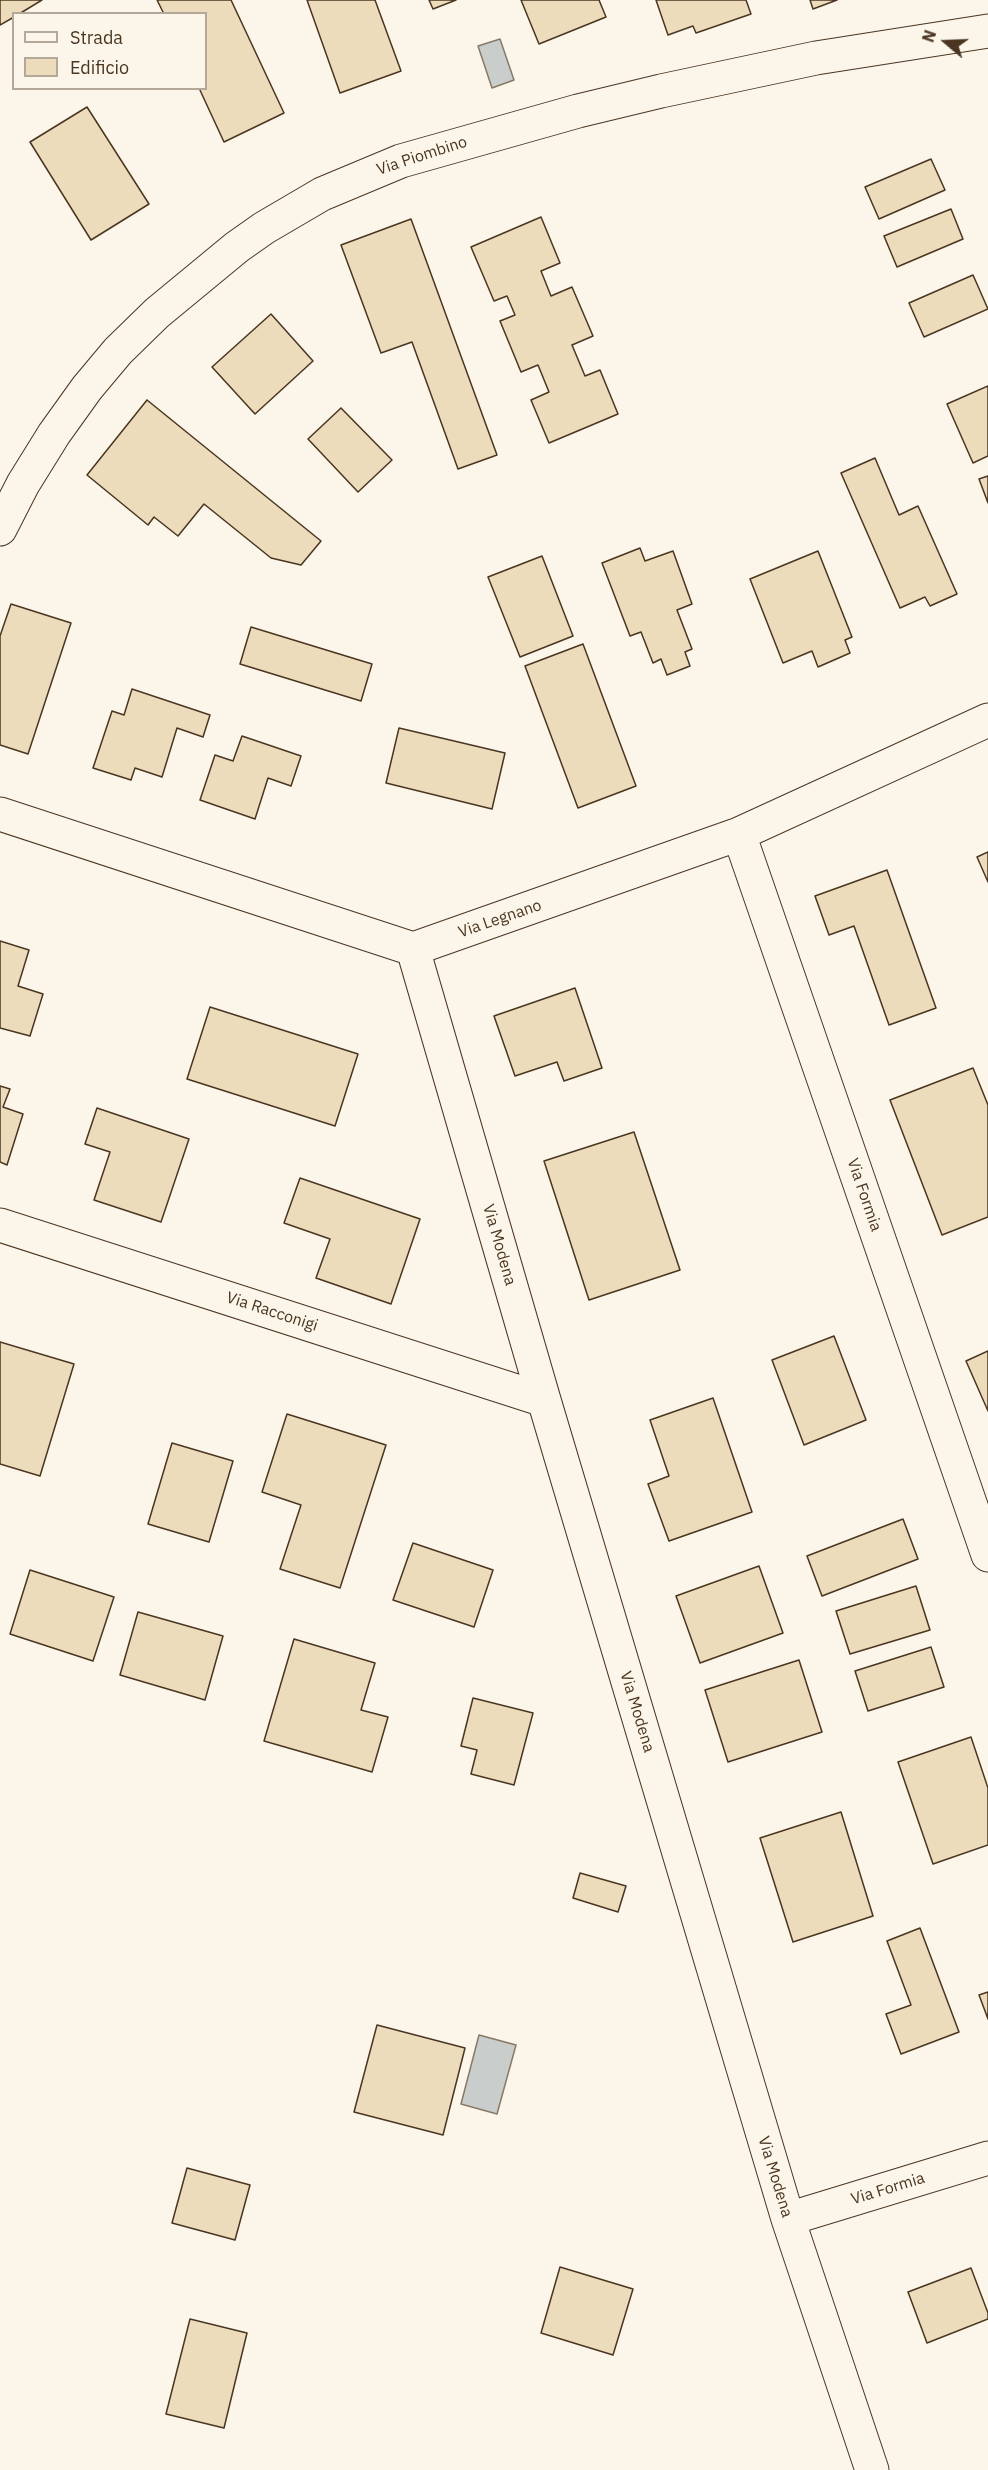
<!DOCTYPE html>
<style>
body{margin:0}
#map{position:relative;width:988px;height:2470px;overflow:hidden;background:#fbf6e9;font-family:"IBM Plex Sans",sans-serif}
canvas{display:block}
.legend{position:absolute;left:12px;top:12px;width:195px;height:78px;box-sizing:border-box;background:#fbf6e9;border:2px solid #b4a999;margin:0;padding:8px 10px;list-style:none;font-size:18px;color:#4a3520}
.legend li{display:flex;align-items:center;gap:12px;height:30px}
.legend b{width:30px;border:2px solid #b4a999}
.north{position:absolute;left:916px;top:12px;width:60px;height:60px;-webkit-text-stroke:4px #fbf6e9;paint-order:stroke;rotate:289deg;font-size:16px;font-weight:700;line-height:24px;text-align:center;color:#4a3520}
.north::after{content:'';display:block;margin:auto;width:21px;height:27px;background:#4a3520;clip-path:polygon(50% 0,100% 100%,50% 72%,0 100%)}
</style>
<div id="map">
<canvas width="988" height="2470"></canvas>
<ul class="legend">
<li><b style="height:8px;background:#fbf6e9"></b>Strada</li>
<li><b style="height:16px;background:#ecdcbc"></b>Edificio</li>
</ul>
<div class="north">N</div>
</div>
<script>
const c = document.querySelector('canvas').getContext('2d');
c.lineJoin = 'round';
function fillPath(path, color) {
  c.fillStyle = color;
  c.fill(path, 'evenodd');
}
function toPath(rows) {
  const path = new Path2D();
  for (const r of rows) {
    path.moveTo(r[0], r[1]);
    for (let i = 2; i < r.length; i += 2) path.lineTo(r[i], r[i + 1]);
  }
  return path;
}
function trace(path, color, width, dash) {
  c.strokeStyle = color;
  c.lineWidth = width;
  c.lineCap = dash ? 'butt' : 'round';
  c.setLineDash(dash || []);
  c.stroke(path);
}
function write(font, color, halo, rows, align = 'center') {
  c.font = font + ' "IBM Plex Sans",sans-serif';
  c.lineWidth = 4.5;
  c.setLineDash([]);
  c.textBaseline = 'middle';
  c.strokeStyle = halo;
  c.fillStyle = color;
  for (const [text, x, y, turn = 0] of rows) {
    c.save();
    c.translate(x, y);
    c.rotate((+turn || 0) * Math.PI / 180);
    c.textAlign = isNaN(turn) ? turn : align;
    if (halo) c.strokeText(text, 0, 0);
    c.fillText(text, 0, 0);
    c.restore();
  }
}
const water = toPath([
 [500,39,514,80,492,88,478,46,500,39],
 [479,2035,516,2045,497,2114,461,2104,479,2035]
]);
const building = toPath([
 [0,0,42,0,19,14,14,14,14,17,0,25,0,0],
 [157,0,231,0,284,113,224,142,199,88,206,88,206,14,164,14,157,0],
 [307,0,375,0,401,71,340,93,307,0],
 [429,0,456,0,433,9,429,0],
 [521,0,599,0,606,17,539,44,521,0],
 [656,0,746,0,751,14,696,33,693,26,668,35,656,0],
 [810,0,837,0,813,9,810,0],
 [87,107,149,204,91,240,30,142,87,107],
 [931,159,945,190,879,219,865,187,931,159],
 [951,209,963,239,897,267,884,236,951,209],
 [541,217,560,263,541,271,551,296,572,287,593,336,572,345,585,376,600,370,618,414,549,443,531,400,549,392,538,365,521,372,500,321,515,315,507,296,494,301,471,247,541,217],
 [411,219,497,455,458,469,412,342,381,353,341,245,411,219],
 [973,275,988,309,924,337,909,303,973,275],
 [271,314,313,361,255,414,212,367,271,314],
 [988,386,988,456,973,463,947,404,988,386],
 [147,400,321,541,301,565,271,558,204,504,178,536,154,517,148,525,87,475,147,400],
 [341,408,392,460,358,492,308,439,341,408],
 [875,458,899,515,918,506,957,594,930,606,925,597,900,608,841,473,875,458],
 [988,476,988,503,979,479,988,476],
 [640,548,645,561,673,551,692,604,677,610,692,649,685,652,690,666,667,675,661,659,653,663,641,632,630,636,602,563,640,548],
 [818,551,852,637,845,640,850,653,818,667,812,651,783,663,750,579,818,551],
 [542,556,573,636,520,657,488,577,542,556],
 [11,604,71,623,28,754,0,745,0,636,11,604],
 [251,627,372,664,361,701,240,664,251,627],
 [583,644,636,786,578,808,525,666,583,644],
 [132,689,210,715,203,737,177,728,162,777,135,768,131,780,93,768,112,711,124,715,132,689],
 [399,728,505,753,492,809,386,783,399,728],
 [242,736,301,756,291,786,268,778,255,819,200,800,215,755,233,761,242,736],
 [988,852,988,882,977,857,988,852],
 [887,870,936,1008,889,1025,854,926,829,935,815,896,887,870],
 [0,941,29,950,18,986,43,994,30,1036,0,1028,0,941],
 [575,988,602,1068,564,1081,557,1062,515,1076,494,1016,575,988],
 [210,1007,358,1054,335,1126,187,1079,210,1007],
 [973,1068,988,1105,988,1217,942,1235,890,1100,973,1068],
 [0,1086,10,1089,3,1107,23,1114,7,1165,0,1162,0,1086],
 [97,1108,189,1139,161,1222,94,1200,110,1152,85,1144,97,1108],
 [634,1132,680,1270,589,1300,544,1161,634,1132],
 [300,1178,420,1219,391,1304,316,1278,330,1239,284,1223,300,1178],
 [834,1336,866,1420,804,1445,772,1360,834,1336],
 [0,1342,74,1364,40,1476,0,1464,0,1342],
 [988,1351,988,1411,966,1361,988,1351],
 [713,1398,752,1512,669,1541,648,1484,669,1476,650,1420,713,1398],
 [287,1414,386,1445,340,1588,280,1569,301,1505,262,1492,287,1414],
 [172,1443,233,1461,209,1542,148,1524,172,1443],
 [903,1519,918,1559,822,1596,807,1556,903,1519],
 [413,1543,493,1570,474,1627,393,1600,413,1543],
 [759,1566,783,1633,700,1663,676,1596,759,1566],
 [30,1570,114,1597,93,1661,10,1634,30,1570],
 [916,1586,930,1630,850,1654,836,1611,916,1586],
 [138,1612,223,1636,205,1700,120,1675,138,1612],
 [294,1639,375,1663,361,1710,388,1717,372,1772,264,1741,294,1639],
 [931,1647,944,1687,868,1711,855,1671,931,1647],
 [799,1660,822,1732,728,1762,705,1690,799,1660],
 [473,1698,533,1713,514,1785,471,1774,477,1750,461,1746,473,1698],
 [971,1737,988,1788,988,1845,933,1864,898,1762,971,1737],
 [841,1812,873,1916,793,1942,760,1838,841,1812],
 [580,1873,626,1886,618,1912,573,1898,580,1873],
 [920,1928,959,2032,901,2054,886,2014,911,2005,887,1941,920,1928],
 [988,1992,988,2019,979,1995,988,1992],
 [377,2025,465,2048,443,2135,354,2112,377,2025],
 [187,2168,250,2185,235,2240,172,2223,187,2168],
 [560,2267,633,2289,613,2355,541,2333,560,2267],
 [971,2268,988,2313,988,2319,927,2343,908,2292,971,2268],
 [190,2319,247,2333,224,2428,166,2414,190,2319]
]);
const minor = toPath([
 [0,529,23,484,54,434,87,388,118,351,157,313,237,247,264,228,322,194,401,161,578,111,661,91,816,58,988,31],
 [0,814,413,949,739,834,988,720],
 [739,834,988,1555],
 [413,949,544,1400,788,2219,872,2470],
 [0,1225,544,1400],
 [788,2219,988,2158]
]);
const streetNames = [
 ["Via Piombino",422,156,-18],
 ["Via Legnano",500,919,-19],
 ["Via Formia",864,1195,71],
 ["Via Modena",499,1245,74],
 ["Via Racconigi",272,1312,18],
 ["Via Modena",637,1712,73],
 ["Via Modena",775,2177,73],
 ["Via Formia",888,2189,-17]
];
fillPath(water, '#c9cecd');
trace(water, '#887966', 1.5);
fillPath(building, '#ecdcbc');
trace(building, '#4a3520', 1.5);
trace(minor, '#4a3520', 35);
trace(minor, '#fbf6e9', 33);
write('16px', '#4a3520', '#fbf6e9', streetNames);
</script>
